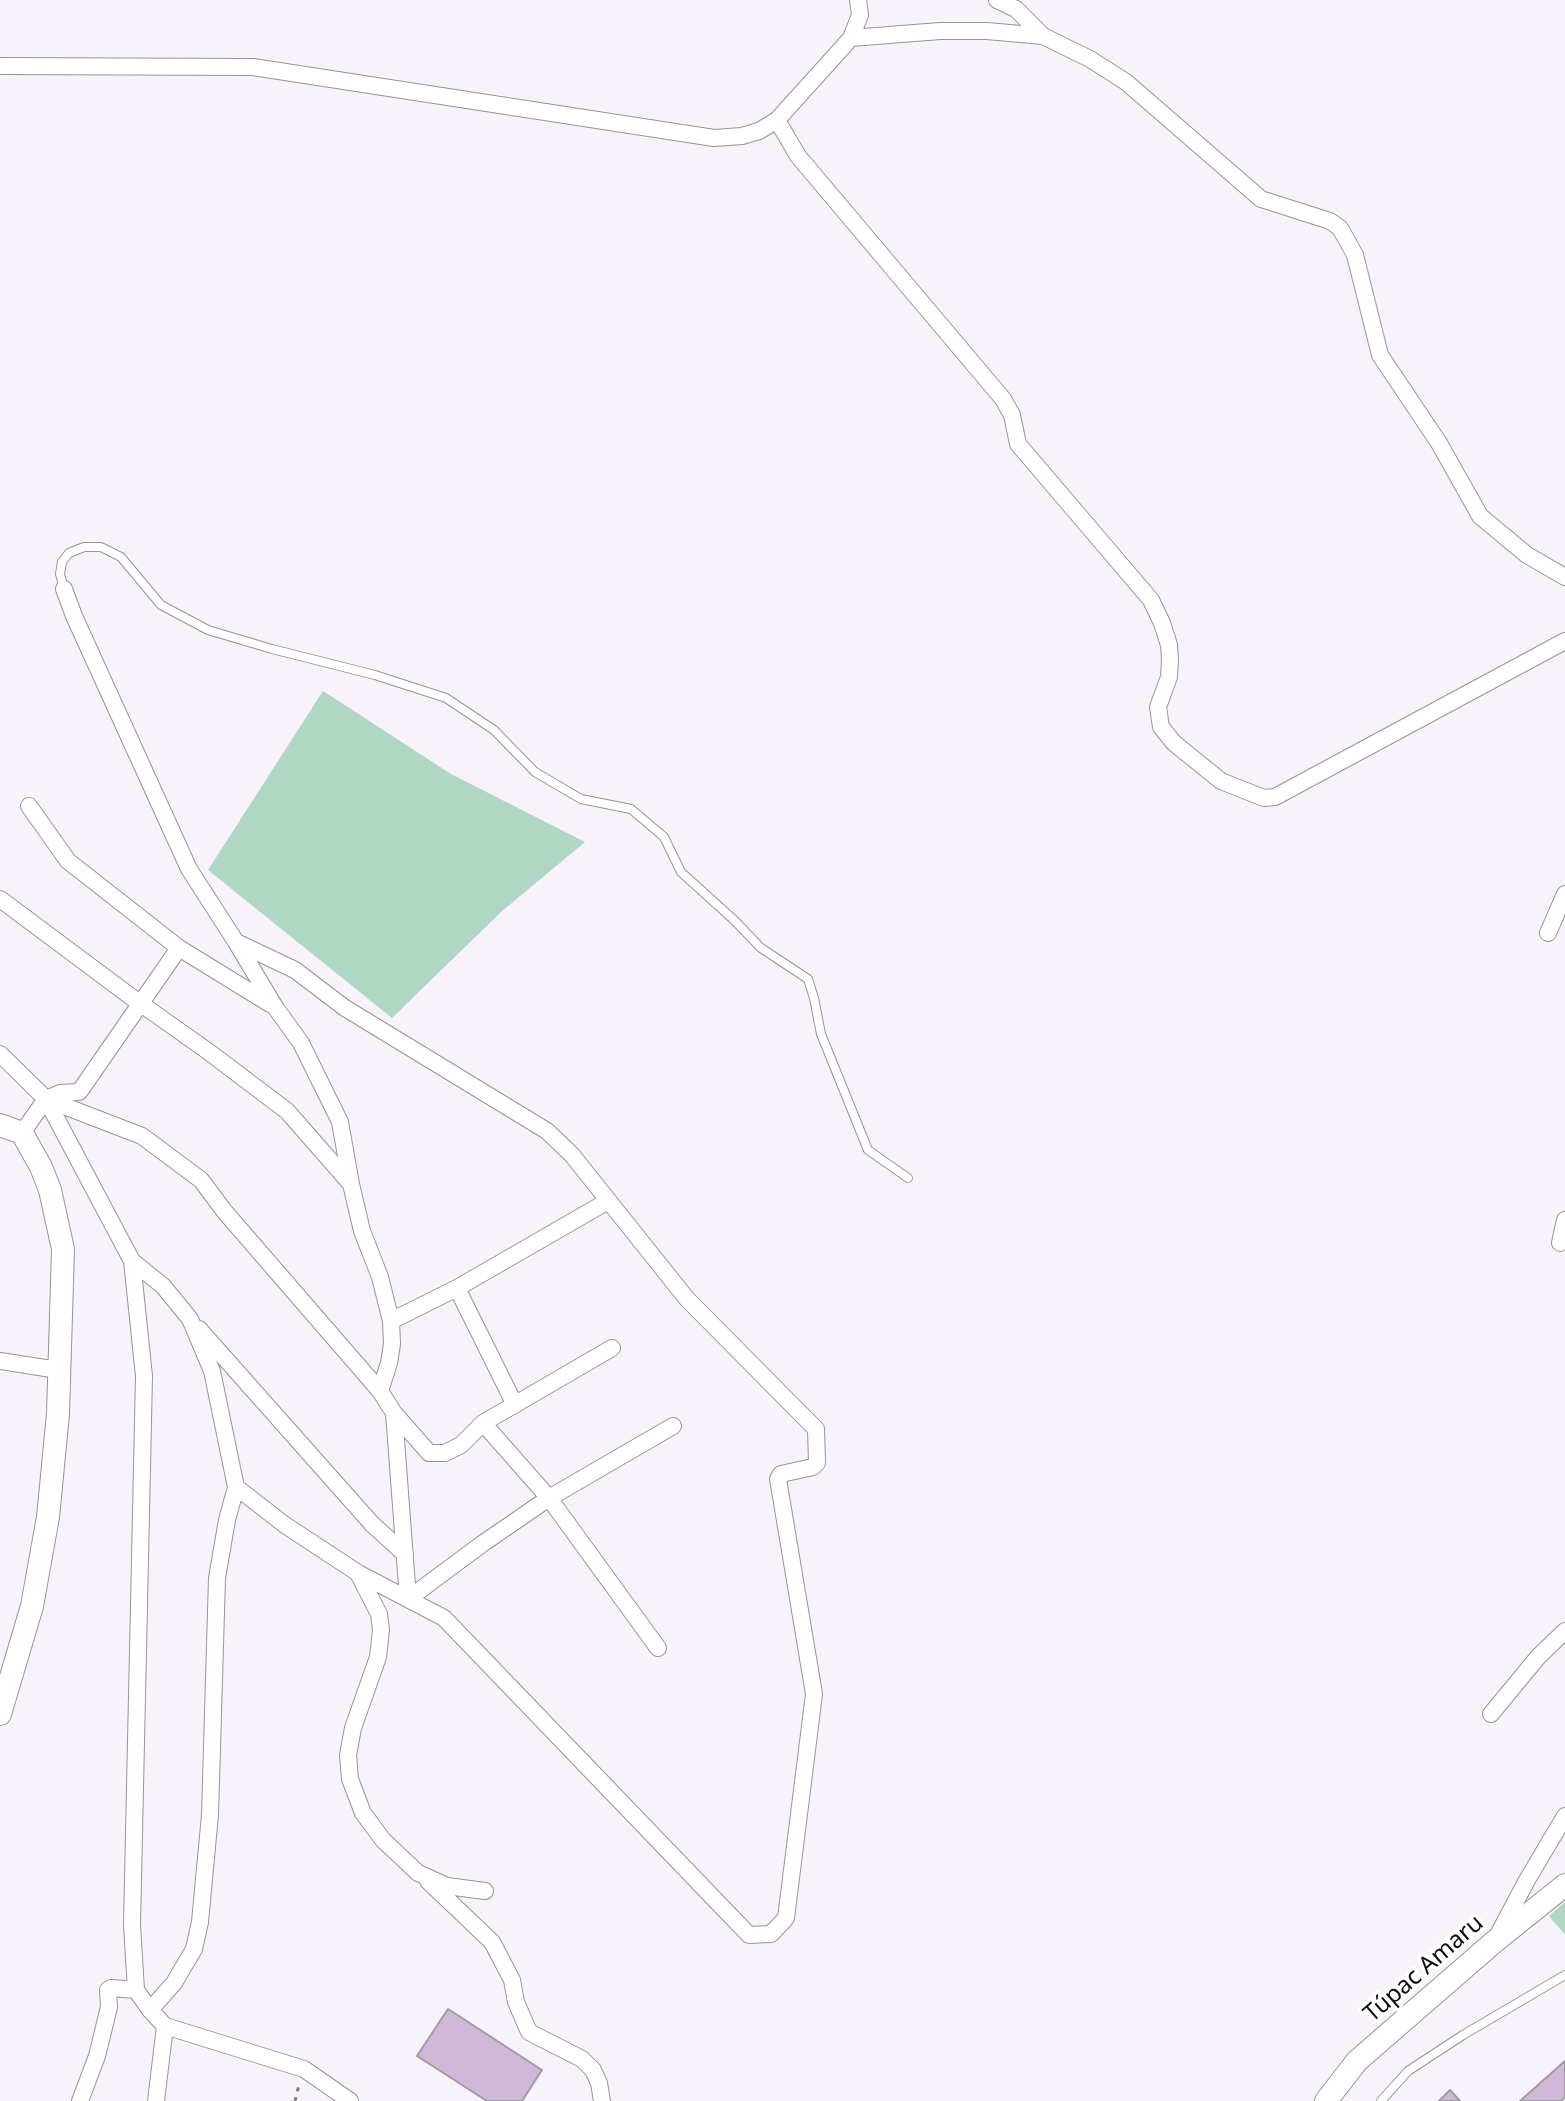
<!DOCTYPE html>
<meta charset="utf-8">
<style>
body{margin:0}
canvas{display:block;background:#f8f2fa}
</style>
<canvas width="1565" height="2101"></canvas>
<script>
const c = document.querySelector('canvas').getContext('2d');
c.lineJoin = 'round';
function fillPath(path, color) {
  c.fillStyle = color;
  c.fill(path, 'evenodd');
}
function toPath(rows) {
  const path = new Path2D();
  for (const r of rows) {
    path.moveTo(r[0], r[1]);
    for (let i = 2; i < r.length; i += 2) path.lineTo(r[i], r[i + 1]);
  }
  return path;
}
function trace(path, color, width, dash) {
  c.strokeStyle = color;
  c.lineWidth = width;
  c.lineCap = dash ? 'butt' : 'round';
  c.setLineDash(dash || []);
  c.stroke(path);
}
function write(font, color, halo, rows, align = 'center') {
  c.font = font + ' "Noto Sans",sans-serif';
  c.lineWidth = 7;
  c.setLineDash([]);
  c.textBaseline = 'middle';
  c.strokeStyle = halo;
  c.fillStyle = color;
  for (const [text, x, y, turn = 0] of rows) {
    c.save();
    c.translate(x, y);
    c.rotate((+turn || 0) * Math.PI / 180);
    c.textAlign = isNaN(turn) ? turn : align;
    if (halo) c.strokeText(text, 0, 0);
    c.fillText(text, 0, 0);
    c.restore();
  }
}
const green = toPath([
 [323,691,451,774,585,842,501,912,392,1018,208,870],
 [1565,1902,1565,1935,1549,1916]
]);
const building = toPath([
 [448,2009,542,2070,522,2101,487,2101,417,2056,448,2009],
 [1565,2061,1565,2097,1561,2101,1520,2101,1565,2061],
 [1450,2090,1460,2101,1439,2101,1450,2090]
]);
const path = toPath([
 [295,2101,299,2085]
]);
const lane = toPath([
 [64,589,60,574,62,562,69,553,84,547,101,547,121,557,161,605,208,630,272,649,375,675,446,698,494,730,535,772,581,799,631,809,664,837,681,872,734,920,761,948,808,979,814,998,821,1034,868,1150,908,1178],
 [1381,2101,1408,2071,1463,2035,1565,1975]
]);
const street = toPath([
 [997,0,1016,9,1043,36,1090,59,1126,82,1261,199,1330,221,1340,228,1355,255,1380,355,1439,443,1480,516,1527,555,1565,577],
 [851,38,940,31,987,31,1043,36],
 [0,66,253,67,714,138,742,136,759,131,777,120,851,38,860,15,858,0],
 [777,120,798,156,1003,399,1012,415,1018,444,1151,600,1162,623,1169,645,1170,659,1169,677,1158,707,1161,727,1174,743,1221,781,1264,798,1275,797,1565,641],
 [64,589,74,616,189,869,236,942,275,1007,301,1043,340,1122,351,1184,362,1231,380,1277,391,1321,392,1344,389,1363,380,1391],
 [29,806,68,861,179,948,82,1088,79,1092,60,1093,46,1099],
 [0,899,134,999,209,1052,287,1111,350,1183],
 [1548,933,1565,894],
 [236,942,295,970,345,1008,547,1131,572,1155,687,1299,816,1429,817,1463,813,1467,781,1474,778,1479,814,1694,786,1918,771,1934,749,1935,444,1618,358,1573,285,1525,236,1487],
 [179,948,270,1004],
 [0,1054,46,1099,132,1261,144,1376,132,1925,136,1990,150,2010,165,2026,304,2069,350,2101],
 [22,1133,46,1099,142,1136,201,1180,225,1212,380,1391,394,1413,408,1599],
 [1560,1243,1565,1220],
 [132,1261,163,1286,190,1319,212,1371,236,1487,227,1520,217,1578,210,1815,200,1922,194,1949,174,1983,150,2010],
 [457,1288,515,1405],
 [391,1321,457,1288,608,1201],
 [199,1329,372,1524,405,1554],
 [0,1361,58,1370],
 [394,1413,429,1453,445,1453,461,1445,483,1423,612,1348],
 [483,1423,549,1498,658,1648],
 [358,1573,379,1614,381,1630,378,1657,353,1728,348,1755,350,1779,363,1813,383,1840,418,1873,447,1886,485,1891],
 [408,1599,482,1544,549,1498,673,1426],
 [1491,1714,1538,1657,1565,1631],
 [428,1881,492,1942,512,1980,516,2002,529,2032,582,2059,593,2070,599,2083,602,2101],
 [1499,1933,1527,1880,1565,1816],
 [80,2101,97,2056,109,2007,108,1990,111,1988,136,1990],
 [156,2101,165,2026]
]);
const secondary = toPath([
 [0,1125,22,1133,41,1167,50,1190,63,1249,58,1414,48,1517,32,1606,0,1714],
 [1326,2101,1357,2061,1494,1942,1565,1885]
]);
const streetNames = [
 ["Túpac Amaru",1424,1969,-41]
];
fillPath(green, '#afd7c3');
fillPath(building, '#d0b8d9');
trace(building, '#a09ba2', 2);
trace(lane, '#98939a', 10);
trace(street, '#98939a', 18);
trace(secondary, '#98939a', 24);
trace(path, '#827e84', 3, [4, 6]);
trace(lane, '#fff', 8);
trace(street, '#fff', 16);
trace(secondary, '#fff', 22);
write('24px', '#0d0b0e', '#fff', streetNames);
</script>
